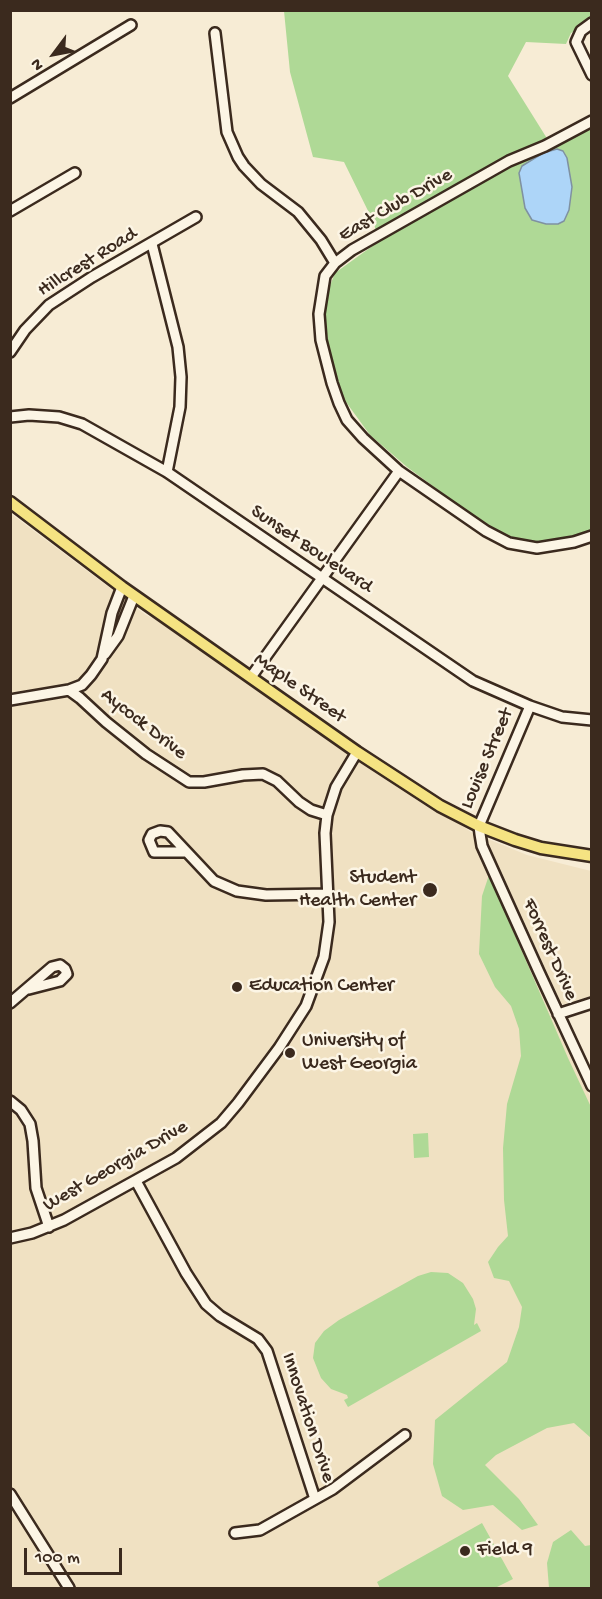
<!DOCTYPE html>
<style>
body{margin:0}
#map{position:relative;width:602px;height:1599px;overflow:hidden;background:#f7ecd5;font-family:"Gochi Hand",sans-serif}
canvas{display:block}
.frame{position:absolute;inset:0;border:12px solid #3b2a1e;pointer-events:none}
.north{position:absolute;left:24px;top:24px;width:60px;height:60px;-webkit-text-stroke:4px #fcf5e5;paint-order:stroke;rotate:238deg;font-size:16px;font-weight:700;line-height:24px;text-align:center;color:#3b2a1e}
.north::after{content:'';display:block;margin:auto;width:21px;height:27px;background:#3b2a1e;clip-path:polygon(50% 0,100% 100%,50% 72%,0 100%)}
.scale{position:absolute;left:24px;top:1548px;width:98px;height:27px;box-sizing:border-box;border:3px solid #3b2a1e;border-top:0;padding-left:8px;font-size:18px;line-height:21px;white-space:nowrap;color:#3b2a1e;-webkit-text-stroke:4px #fcf5e5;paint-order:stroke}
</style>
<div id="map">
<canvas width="602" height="1599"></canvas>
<div class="frame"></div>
<div class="north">N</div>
<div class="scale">100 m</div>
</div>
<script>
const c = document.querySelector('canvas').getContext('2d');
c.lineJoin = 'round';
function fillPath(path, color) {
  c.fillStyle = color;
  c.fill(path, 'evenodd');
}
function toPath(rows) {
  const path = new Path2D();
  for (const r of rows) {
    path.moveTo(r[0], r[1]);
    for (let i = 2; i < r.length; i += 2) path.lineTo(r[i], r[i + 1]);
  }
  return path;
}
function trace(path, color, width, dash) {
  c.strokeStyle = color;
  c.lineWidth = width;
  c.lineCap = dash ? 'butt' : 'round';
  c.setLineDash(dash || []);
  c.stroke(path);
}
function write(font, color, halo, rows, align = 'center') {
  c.font = font + ' "Gochi Hand",sans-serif';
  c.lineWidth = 5;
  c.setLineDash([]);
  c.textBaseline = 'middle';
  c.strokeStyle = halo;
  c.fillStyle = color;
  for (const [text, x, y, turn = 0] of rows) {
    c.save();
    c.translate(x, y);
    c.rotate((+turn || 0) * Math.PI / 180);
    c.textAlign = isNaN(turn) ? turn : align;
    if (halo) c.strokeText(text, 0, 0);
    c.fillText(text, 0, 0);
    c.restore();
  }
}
const built = toPath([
 [10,513,146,615,171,627,471,832,527,855,591,871,591,996,548,1009,591,1098,591,1588,11,1588]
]);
const green = toPath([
 [284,11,591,11,591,21,571,33,566,44,526,42,508,76,553,148,591,127,591,530,562,540,534,543,505,535,464,509,407,467,370,435,343,398,329,349,323,303,335,273,378,242,374,223,344,162,313,157,290,72],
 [489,875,568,1058,591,1107,591,1438,574,1423,547,1428,496,1455,485,1465,519,1499,538,1525,522,1530,493,1505,463,1510,442,1496,433,1464,435,1420,507,1362,519,1327,522,1307,509,1281,494,1278,488,1262,498,1247,508,1236,504,1200,503,1148,507,1104,521,1056,519,1029,511,1006,495,987,479,954,482,896],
 [428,1133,429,1157,414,1158,413,1134],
 [431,1272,448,1273,463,1283,473,1299,476,1309,474,1325,477,1323,481,1331,348,1407,344,1400,348,1398,347,1395,331,1389,321,1378,313,1358,315,1343,324,1331,339,1320,418,1276],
 [482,1523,513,1579,495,1588,380,1588,377,1582],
 [571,1530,585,1546,591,1545,591,1588,549,1588,547,1563,553,1542]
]);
const water = toPath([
 [557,149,563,151,567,158,572,187,569,210,564,221,558,224,546,224,532,220,525,208,519,173,522,166,543,153,557,149]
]);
const minor = toPath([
 [592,23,581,31,576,42,592,75],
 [215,33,227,132,238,157,244,166,261,184,298,212,321,240,335,263],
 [10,98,131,25],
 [592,121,545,146,509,161,352,250,335,263,325,276,319,314,321,340,332,383,339,403,347,420,363,438,399,471,486,531,509,543,537,548,574,542,592,536],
 [10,211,75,173],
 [152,244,178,347,181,377,180,407,167,472],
 [10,352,25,330,49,305,92,277,196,217],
 [10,417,29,415,59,417,82,424,167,472,473,681,530,706,562,717,592,720],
 [105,654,118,636,134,596],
 [251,677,399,471],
 [69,690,80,698,106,722,146,754,189,782,204,782,243,775,263,774,277,781,299,802,311,810,327,815],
 [10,700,69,690,82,685,91,675,102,659,112,613,122,587],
 [530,706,479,826,480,834,482,846,539,972,592,1086],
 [186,852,154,852,149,840,152,834,160,831,168,832,214,881,237,891,266,895,329,894],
 [10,1003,52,967,60,965,65,969,67,974,60,981,29,989],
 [558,1014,592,1003],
 [10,1101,21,1110,30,1124,33,1141,36,1188,49,1227],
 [136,1181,186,1273,206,1304,220,1316,258,1339,267,1351,315,1499],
 [10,1238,32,1233,64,1220,176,1158,221,1123,238,1103,279,1048,306,1006,324,957,329,922,325,833,327,815,336,787,357,752],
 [10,1494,69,1588],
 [235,1533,260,1530,333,1489,405,1435]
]);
const major = toPath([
 [10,502,122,587,357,752,440,806,479,826,515,840,541,848,592,856]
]);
const markers = [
 [430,890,8,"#3b2a1e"],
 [237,987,6,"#3b2a1e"],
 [290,1053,6,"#3b2a1e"],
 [465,1551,6,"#3b2a1e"]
];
const streetNames = [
 ["East Club Drive",396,206,-30],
 ["Hillcrest Road",88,263,-32],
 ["Sunset Boulevard",311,550,34],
 ["Maple Street",299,689,35],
 ["Aycock Drive",143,725,38],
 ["Louise Street",488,759,-67],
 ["Forrest Drive",549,950,66],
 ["West Georgia Drive",116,1167,-30],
 ["Innovation Drive",307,1418,72]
];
const poiNames = [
 ["Student",416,879,"right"],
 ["Health Center",416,902,"right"],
 ["Education Center",249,987],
 ["University of",302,1042],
 ["West Georgia",302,1065],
 ["Field 9",477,1551]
];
fillPath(built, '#f0e1c2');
fillPath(green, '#afd996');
fillPath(water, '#add5f8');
trace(water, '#7f91a1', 1.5);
trace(minor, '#3b2a1e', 14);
trace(major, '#3b2a1e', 15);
trace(minor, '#fcf5e5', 9);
trace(major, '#f5e382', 10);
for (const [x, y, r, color] of markers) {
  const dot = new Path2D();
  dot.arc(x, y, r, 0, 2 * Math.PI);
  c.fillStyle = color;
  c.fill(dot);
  trace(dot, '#fcf5e5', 2);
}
write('20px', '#3b2a1e', '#fcf5e5', streetNames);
write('20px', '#3b2a1e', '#fcf5e5', poiNames, 'left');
</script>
